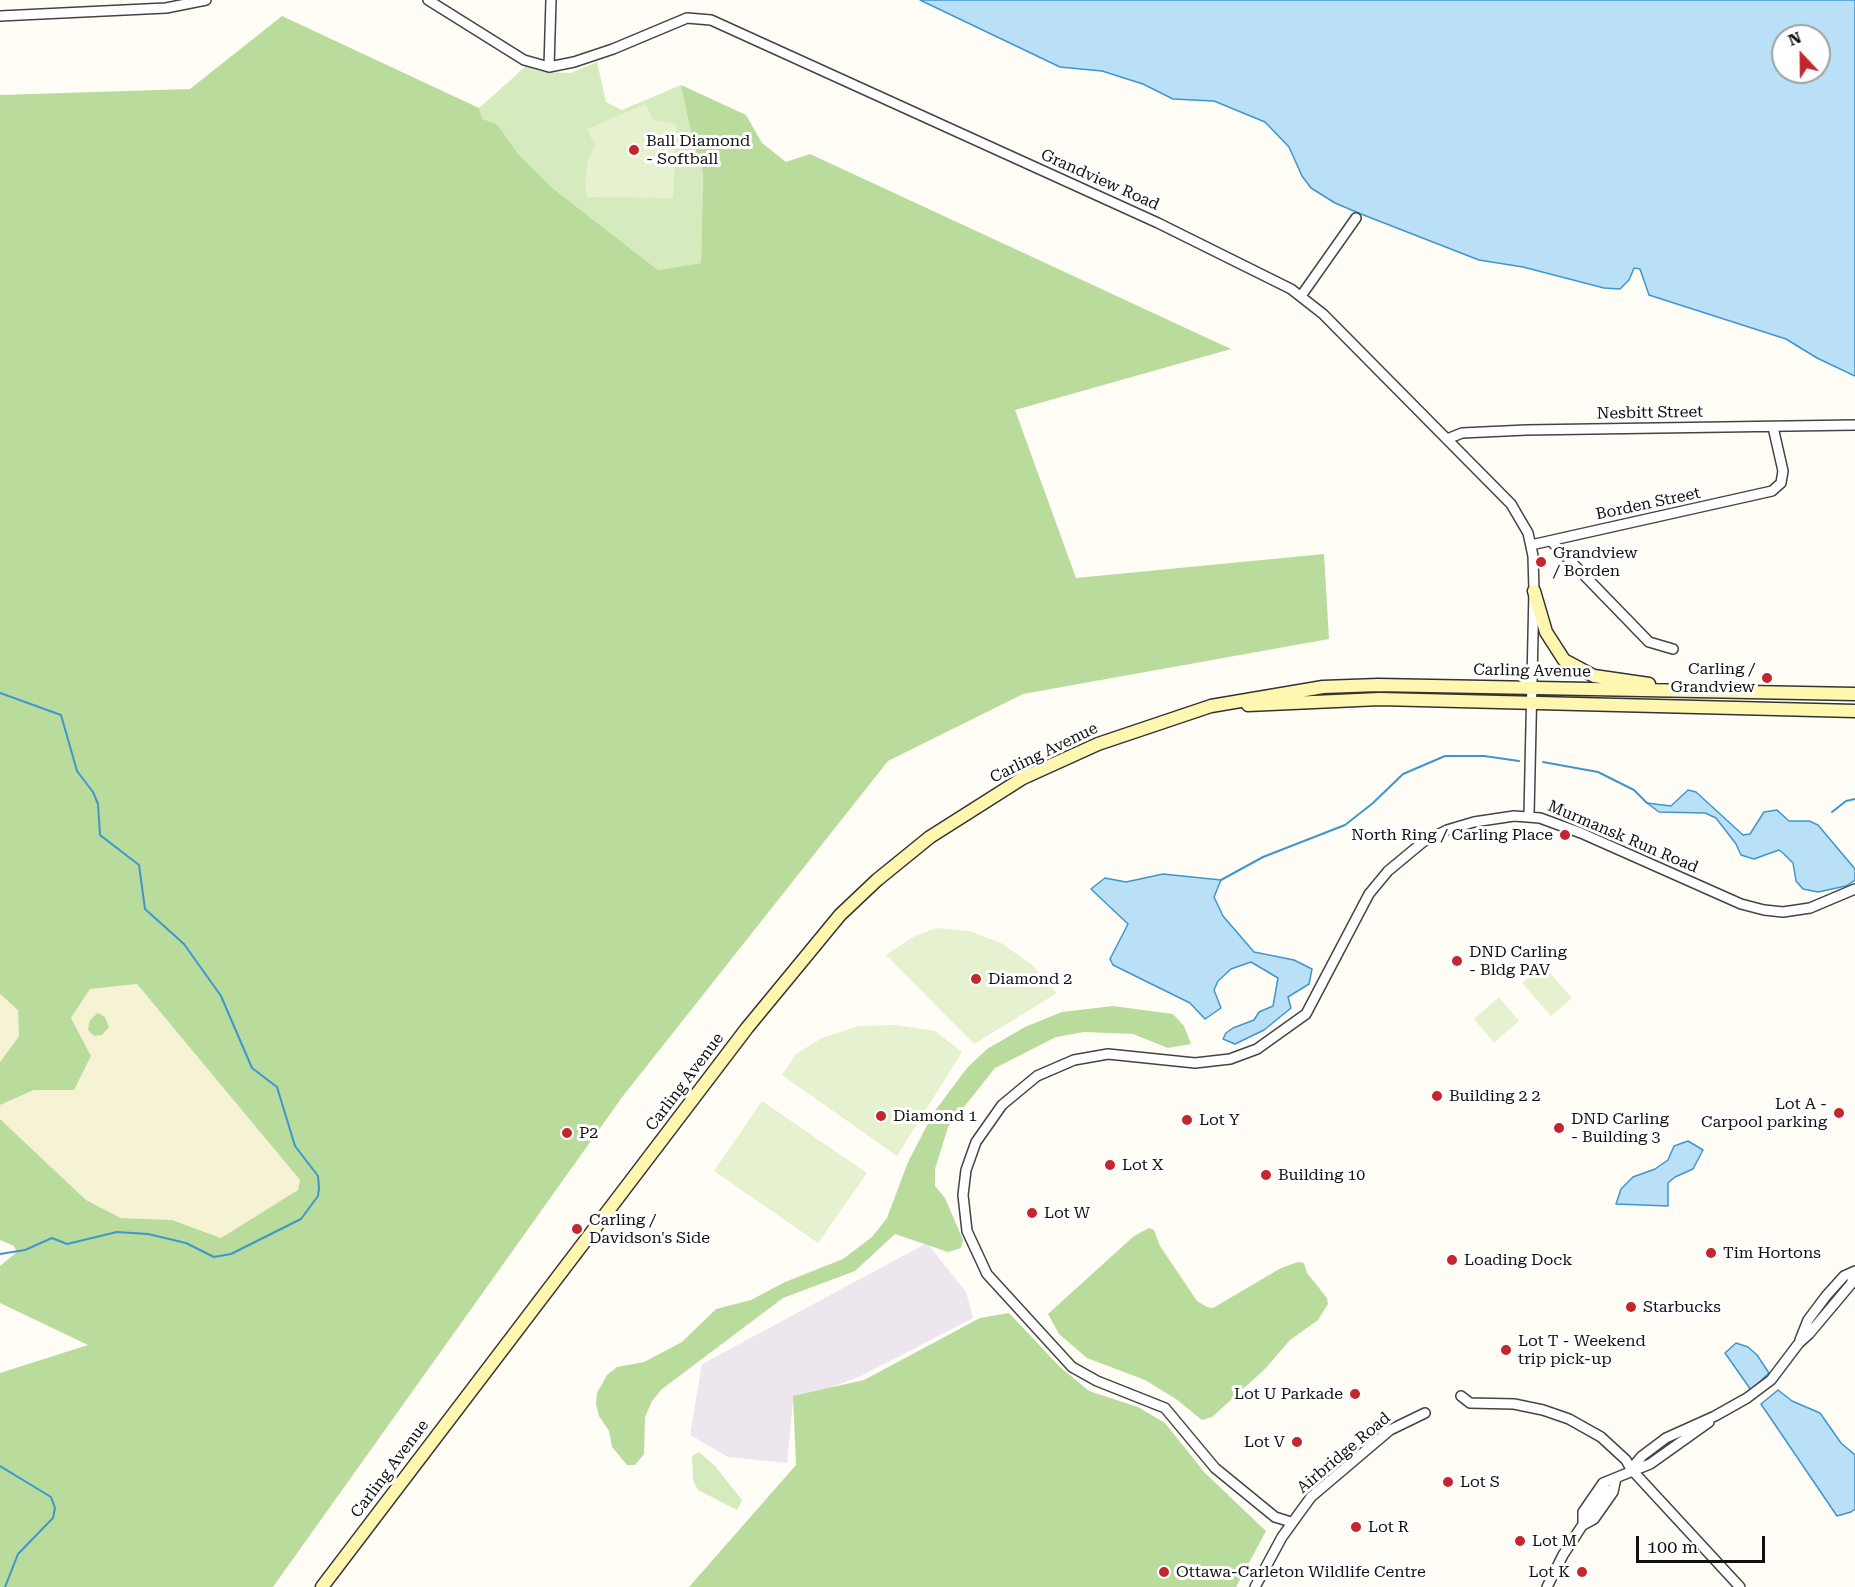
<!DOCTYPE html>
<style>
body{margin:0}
#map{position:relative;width:1855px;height:1587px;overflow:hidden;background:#fffdf5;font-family:"Roboto Serif",serif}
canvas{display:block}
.north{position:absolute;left:1771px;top:24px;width:60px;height:60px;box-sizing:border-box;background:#fff;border:2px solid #a0a0a0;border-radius:50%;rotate:338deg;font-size:16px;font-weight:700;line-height:24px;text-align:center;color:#111}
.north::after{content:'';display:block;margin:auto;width:21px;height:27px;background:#c4262e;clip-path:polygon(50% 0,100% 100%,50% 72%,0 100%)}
.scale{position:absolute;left:1636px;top:1536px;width:129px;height:27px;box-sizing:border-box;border:3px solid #111;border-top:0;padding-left:8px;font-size:18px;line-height:21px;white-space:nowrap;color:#111;-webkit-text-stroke:4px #fff;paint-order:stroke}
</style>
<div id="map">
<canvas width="1855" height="1587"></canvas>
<div class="north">N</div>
<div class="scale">100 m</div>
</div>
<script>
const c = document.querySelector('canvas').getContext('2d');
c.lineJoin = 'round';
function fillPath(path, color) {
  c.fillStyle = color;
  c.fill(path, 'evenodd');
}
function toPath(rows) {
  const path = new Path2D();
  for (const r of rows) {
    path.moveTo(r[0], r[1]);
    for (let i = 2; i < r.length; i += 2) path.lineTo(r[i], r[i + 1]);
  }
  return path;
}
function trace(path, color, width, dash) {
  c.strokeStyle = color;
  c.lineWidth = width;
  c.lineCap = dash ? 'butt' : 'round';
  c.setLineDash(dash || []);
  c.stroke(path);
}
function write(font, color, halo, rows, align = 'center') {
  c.font = font + ' "Roboto Serif",serif';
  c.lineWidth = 6;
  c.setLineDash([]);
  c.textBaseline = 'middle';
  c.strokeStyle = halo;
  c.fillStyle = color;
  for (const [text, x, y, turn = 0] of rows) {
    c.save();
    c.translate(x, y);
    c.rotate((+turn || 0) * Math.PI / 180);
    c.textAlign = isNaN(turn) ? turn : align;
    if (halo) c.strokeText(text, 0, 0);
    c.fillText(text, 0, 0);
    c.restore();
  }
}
const industrial = toPath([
 [927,1243,966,1292,973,1318,861,1376,793,1402,787,1463,728,1457,690,1435,702,1364]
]);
const farmland = toPath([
 [137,984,300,1180,299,1190,221,1238,172,1220,121,1218,86,1200,0,1119,0,1105,34,1090,74,1090,91,1056,71,1018,90,989],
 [0,994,18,1010,19,1036,0,1062]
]);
const green = toPath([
 [597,62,606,102,622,110,681,85,693,142,703,172,701,263,658,270,555,190,519,155,497,124,481,119,479,108,525,67,544,72,571,73],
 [699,1452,715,1466,742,1500,737,1510,698,1490,693,1480,692,1456]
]);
const forest = toPath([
 [282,16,479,108,482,119,497,124,519,155,555,190,658,270,701,263,703,172,693,142,681,85,746,115,762,143,786,162,810,154,1231,349,1015,410,1076,578,1324,554,1329,639,1023,694,888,761,623,1096,273,1587,0,1587,0,1373,88,1345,0,1303,0,1266,17,1252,14,1246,0,1240,0,1119,86,1200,121,1218,172,1220,221,1238,298,1190,300,1180,137,984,90,989,71,1018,91,1056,74,1090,34,1090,0,1105,0,1062,19,1036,18,1010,0,994,0,95,190,89],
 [1113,1006,1173,1014,1184,1026,1191,1044,1168,1048,1133,1034,1084,1032,1056,1037,995,1068,948,1127,935,1169,935,1186,945,1198,963,1240,961,1248,948,1252,895,1234,855,1271,783,1298,662,1389,652,1401,645,1417,644,1454,635,1465,627,1465,612,1447,609,1431,599,1416,596,1404,597,1393,607,1375,617,1367,644,1362,682,1342,716,1309,751,1300,785,1282,843,1259,872,1237,887,1218,908,1162,934,1112,967,1068,987,1049,1025,1027,1062,1012],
 [98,1013,105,1017,109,1027,102,1035,94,1036,88,1030,90,1020],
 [1149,1228,1154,1230,1160,1246,1197,1301,1207,1307,1213,1308,1281,1268,1298,1262,1304,1263,1307,1273,1327,1298,1328,1304,1318,1320,1290,1340,1265,1369,1212,1417,1202,1420,1176,1399,1145,1380,1087,1358,1059,1334,1048,1314,1134,1236],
 [1009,1313,1060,1367,1089,1391,1138,1407,1165,1423,1205,1473,1266,1531,1236,1587,689,1587,796,1465,793,1396,864,1380,980,1318]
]);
const pitch = toPath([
 [646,104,653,120,677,124,673,198,587,197,585,180,588,161,595,146,587,129],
 [936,928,969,931,1001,943,1031,964,1057,993,974,1044,886,955,913,937],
 [1543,965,1572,998,1551,1016,1522,983],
 [1499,997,1519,1021,1494,1043,1474,1019],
 [895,1025,935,1031,962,1052,897,1156,782,1075,796,1054,822,1038,859,1026],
 [762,1101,867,1173,818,1243,714,1171]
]);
const water = toPath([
 [920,0,1855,0,1855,376,1817,358,1786,339,1649,295,1640,269,1634,268,1629,280,1620,289,1604,288,1523,267,1479,260,1361,214,1335,203,1311,188,1302,176,1289,147,1265,122,1214,101,1173,99,1143,84,1102,71,1060,67,920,0],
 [1783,36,1819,36,1819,72,1783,72,1783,36],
 [1688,790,1696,792,1743,835,1750,834,1764,812,1777,810,1789,821,1809,821,1818,825,1855,869,1855,880,1846,886,1818,892,1803,889,1796,881,1793,863,1783,853,1779,850,1754,859,1741,855,1736,844,1716,818,1705,813,1659,812,1647,803,1671,806,1688,790],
 [1163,874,1221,880,1214,897,1223,916,1254,952,1294,960,1312,969,1309,984,1288,997,1291,1008,1264,1030,1235,1044,1223,1039,1226,1033,1233,1028,1254,1020,1259,1012,1273,1006,1278,978,1251,962,1231,969,1218,981,1214,990,1221,1008,1205,1019,1190,1003,1113,965,1110,959,1128,924,1091,889,1105,878,1126,882,1163,874],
 [1688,1141,1703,1150,1693,1169,1675,1177,1668,1183,1668,1206,1616,1204,1621,1189,1633,1177,1655,1169,1668,1160,1674,1146,1688,1141],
 [1736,1343,1748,1347,1757,1355,1769,1373,1751,1390,1725,1353,1736,1343],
 [1778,1390,1792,1401,1820,1413,1841,1443,1855,1455,1855,1509,1851,1512,1837,1516,1761,1404,1778,1390]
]);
const stream = toPath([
 [0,693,61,715,77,771,93,792,98,804,100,835,139,865,145,909,184,944,221,996,252,1068,277,1087,295,1146,318,1176,319,1188,318,1196,301,1219,231,1254,214,1257,186,1243,148,1234,117,1232,67,1244,52,1238,25,1250,0,1254],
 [1543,762,1598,772,1634,790,1647,803],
 [1832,812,1846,801,1855,799],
 [1221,880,1263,857,1345,825,1373,803,1403,774,1445,756,1484,756,1519,761],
 [0,1466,51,1497,55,1508,53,1518,18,1554,5,1587]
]);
const street = toPath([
 [428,0,524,60,549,67,574,62,613,49,687,18,711,20,1158,223,1291,289,1323,314,1511,504,1528,533,1533,556,1534,591,1529,815],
 [0,16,166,8,206,0],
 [549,67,551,0],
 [1301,296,1356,218],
 [1447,439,1462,433,1526,430,1855,425],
 [1551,541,1649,642,1673,649],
 [1531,545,1772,491,1781,483,1783,471,1773,427],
 [1800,1340,1808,1320,1826,1296,1844,1276,1855,1271],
 [1461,1396,1470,1403,1514,1404,1543,1410,1569,1419,1601,1437,1626,1460,1631,1469,1740,1587],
 [1631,1469,1642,1456,1666,1438,1715,1416,1747,1398,1771,1380,1799,1343,1809,1334,1851,1284,1855,1274],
 [1291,1522,1275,1517,1215,1468,1165,1408,1097,1381,1072,1367,987,1274,967,1231,963,1195,966,1170,976,1142,1002,1105,1037,1076,1074,1060,1108,1054,1195,1063,1230,1059,1257,1049,1306,1014,1369,894,1388,871,1423,842,1447,830,1474,822,1514,816,1540,818,1581,833,1741,904,1764,910,1783,912,1810,908,1855,889],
 [1583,1525,1583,1512,1603,1483,1650,1464,1709,1422],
 [1583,1525,1594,1519,1613,1492,1616,1478],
 [1255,1587,1282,1537,1311,1497,1390,1430,1425,1413],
 [1547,1587,1563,1555,1606,1489]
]);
const secondary = toPath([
 [1534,591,1546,632,1564,660,1594,676,1649,684],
 [1248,705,1380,699,1855,711],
 [322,1587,747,1028,840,915,877,880,930,837,1023,778,1098,744,1211,706,1323,687,1378,685,1855,694]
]);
const markers = [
 [634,150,6,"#c4262e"],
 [1541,562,6,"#c4262e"],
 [1767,678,6,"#c4262e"],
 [1565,835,6,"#c4262e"],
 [1457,961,6,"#c4262e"],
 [976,979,6,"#c4262e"],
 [1437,1096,6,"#c4262e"],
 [1839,1113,6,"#c4262e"],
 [881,1116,6,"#c4262e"],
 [1187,1120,6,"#c4262e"],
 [1559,1128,6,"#c4262e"],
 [567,1133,6,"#c4262e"],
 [1110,1165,6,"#c4262e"],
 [1266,1175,6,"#c4262e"],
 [1032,1213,6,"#c4262e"],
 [577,1229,6,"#c4262e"],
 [1711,1253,6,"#c4262e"],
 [1452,1260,6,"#c4262e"],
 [1631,1307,6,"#c4262e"],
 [1506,1350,6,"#c4262e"],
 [1355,1394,6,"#c4262e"],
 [1297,1442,6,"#c4262e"],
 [1448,1482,6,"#c4262e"],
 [1356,1527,6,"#c4262e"],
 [1520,1541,6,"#c4262e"],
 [1164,1572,6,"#c4262e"],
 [1582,1572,6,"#c4262e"]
];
const poiNames = [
 ["Ball Diamond",646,141],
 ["- Softball",646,159],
 ["Grandview",1553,553],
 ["/ Borden",1553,571],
 ["Carling /",1755,669,"right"],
 ["Grandview",1755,687,"right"],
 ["North Ring / Carling Place",1553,835,"right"],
 ["DND Carling",1469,952],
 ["- Bldg PAV",1469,970],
 ["Diamond 2",988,979],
 ["Building 2 2",1449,1096],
 ["Lot A -",1827,1104,"right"],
 ["Carpool parking",1827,1122,"right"],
 ["Diamond 1",893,1116],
 ["DND Carling",1571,1119],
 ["- Building 3",1571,1137],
 ["Lot Y",1199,1120],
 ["P2",579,1133],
 ["Lot X",1122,1165],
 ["Building 10",1278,1175],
 ["Lot W",1044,1213],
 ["Carling /",589,1220],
 ["Davidson's Side",589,1238],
 ["Tim Hortons",1723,1253],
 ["Loading Dock",1464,1260],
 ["Starbucks",1643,1307],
 ["Lot T - Weekend",1518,1341],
 ["trip pick-up",1518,1359],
 ["Lot U Parkade",1343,1394,"right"],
 ["Lot V",1285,1442,"right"],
 ["Lot S",1460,1482],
 ["Lot R",1368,1527],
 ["Lot M",1532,1541],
 ["Ottawa-Carleton Wildlife Centre",1176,1572],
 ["Lot K",1570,1572,"right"]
];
const streetNames = [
 ["Grandview Road",1100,180,24],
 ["Nesbitt Street",1650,413,-1],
 ["Borden Street",1648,504,-12],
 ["Carling Avenue",1532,671,1],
 ["Carling Avenue",1044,753,-26],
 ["Murmansk Run Road",1623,837,23],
 ["Carling Avenue",685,1082,-53],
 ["Airbridge Road",1344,1453,-40],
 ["Carling Avenue",390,1469,-53]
];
fillPath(industrial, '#eee6ef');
fillPath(farmland, '#f6f3d4');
fillPath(green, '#d5ebbd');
fillPath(forest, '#b9dc9c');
fillPath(pitch, '#e6f2cf');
fillPath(water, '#b9e0f7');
trace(water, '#3f96cf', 1.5);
trace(stream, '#3f96cf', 2);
trace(street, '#444', 12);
trace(secondary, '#333', 15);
trace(street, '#fff', 9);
trace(secondary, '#fff6b0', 12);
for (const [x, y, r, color] of markers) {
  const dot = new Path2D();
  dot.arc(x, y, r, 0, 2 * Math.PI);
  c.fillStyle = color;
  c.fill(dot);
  trace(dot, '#fff', 2);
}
write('16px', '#111', '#fff', poiNames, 'left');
write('16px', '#111', '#fff', streetNames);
</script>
